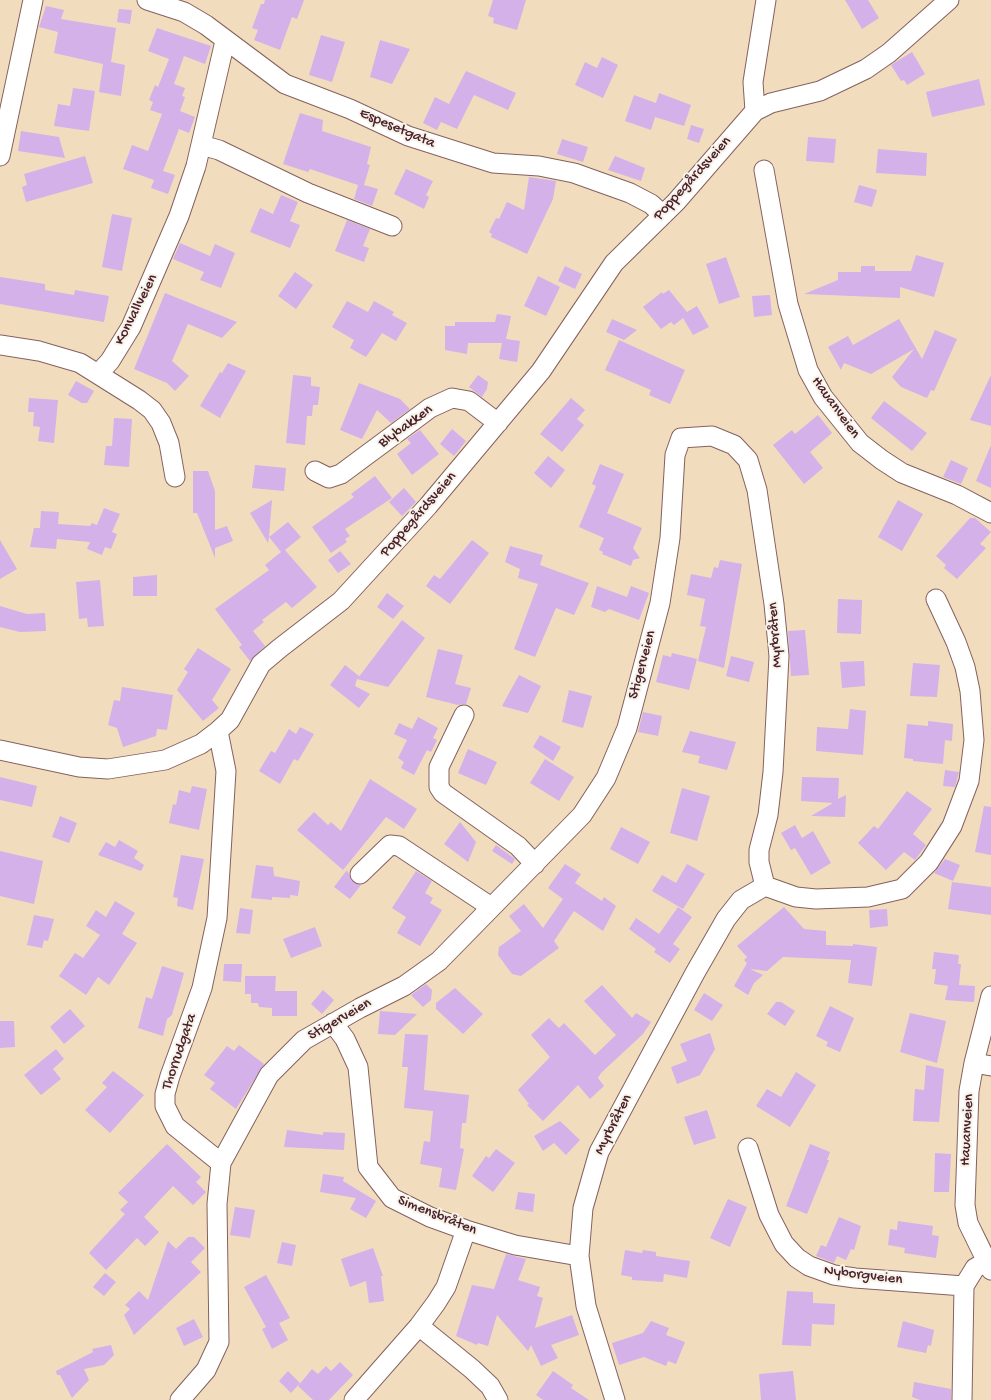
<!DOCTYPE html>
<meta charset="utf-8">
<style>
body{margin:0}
canvas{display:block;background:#f2dcbe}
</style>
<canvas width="991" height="1400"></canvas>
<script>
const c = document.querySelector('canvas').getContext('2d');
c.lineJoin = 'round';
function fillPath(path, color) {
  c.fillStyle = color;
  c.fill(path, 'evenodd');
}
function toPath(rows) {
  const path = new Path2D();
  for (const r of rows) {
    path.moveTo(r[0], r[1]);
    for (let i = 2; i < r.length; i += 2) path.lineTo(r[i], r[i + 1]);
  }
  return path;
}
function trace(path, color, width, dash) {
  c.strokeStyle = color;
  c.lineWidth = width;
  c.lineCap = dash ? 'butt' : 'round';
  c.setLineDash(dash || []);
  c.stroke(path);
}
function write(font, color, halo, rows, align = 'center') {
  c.font = font + ' "Gochi Hand",sans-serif';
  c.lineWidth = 4;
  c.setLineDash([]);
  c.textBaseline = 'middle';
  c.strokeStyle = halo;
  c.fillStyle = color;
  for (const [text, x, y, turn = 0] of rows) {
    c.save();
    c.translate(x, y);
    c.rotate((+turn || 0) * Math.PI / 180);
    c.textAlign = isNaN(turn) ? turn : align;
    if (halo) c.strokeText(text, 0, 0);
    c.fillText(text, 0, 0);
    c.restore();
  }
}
const building = toPath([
 [265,0,304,0,297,19,292,17,280,50,254,40,258,30,252,28,261,4,264,4],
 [493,0,526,0,517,30,493,23,494,18,488,16],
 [845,0,868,0,879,18,862,29],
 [46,6,64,10,61,19,116,28,111,62,125,65,121,96,99,92,103,64,54,53,58,32,39,27],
 [119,9,132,10,130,24,117,22],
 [157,28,211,46,205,64,184,56,174,84,185,88,182,96,185,97,180,111,195,117,189,133,179,129,163,171,175,175,168,194,151,188,154,180,123,169,132,145,148,151,162,114,150,110,153,102,149,100,155,85,158,87,169,59,148,51],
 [321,35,345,42,332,82,309,75],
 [380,40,410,49,392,84,370,77],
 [912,52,925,74,907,85,904,80,901,81,891,65],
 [602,57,618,65,603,98,575,85,585,62,597,68],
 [466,71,516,93,508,110,474,95,457,129,441,122,437,130,423,123,435,97,449,104],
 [979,79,985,105,932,117,926,92],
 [73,88,95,91,89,131,54,126,58,104,70,106],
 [659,93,691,105,684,126,655,117,651,130,625,121,634,95,656,103],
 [300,113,323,120,322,131,371,147,367,164,370,165,364,185,378,189,372,206,354,199,358,185,310,169,308,172,283,164],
 [691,125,704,129,699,143,687,139],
 [21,131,59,137,65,158,18,151],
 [808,137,836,139,834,163,806,161],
 [562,139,588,147,583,162,557,154],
 [878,149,927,153,926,176,876,173],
 [85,156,93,183,26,202,22,187,27,185,24,174],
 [615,156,645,168,641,181,608,170],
 [406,169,433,181,426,195,429,197,424,209,394,194],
 [529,177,556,181,553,199,527,254,491,237,492,234,489,232,496,218,499,219,507,202,524,210],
 [859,185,877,190,872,207,854,202],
 [281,195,298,202,290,221,300,225,290,248,250,232,260,208,273,214],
 [112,214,132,218,122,271,102,267],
 [347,220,370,229,363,246,369,248,364,262,335,251],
 [180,243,210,256,215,244,235,253,221,288,200,280,204,272,173,259],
 [916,255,944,263,934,297,900,287,900,298,804,294,838,280,838,272,861,272,861,266,875,266,875,271,911,271],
 [726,257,740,297,719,304,706,264],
 [565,266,582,274,575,289,558,281],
 [295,272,313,285,296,309,278,296],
 [538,276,560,287,546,316,524,306],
 [0,277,45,284,45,290,74,295,75,290,109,296,104,322,0,304],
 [669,290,687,312,697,306,709,327,693,335,683,318,674,325,671,322,661,329,643,307,662,292,663,294],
 [165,293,237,322,222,338,188,324,172,361,189,376,175,391,167,383,134,369],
 [770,295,772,315,754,317,752,296],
 [347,301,368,312,374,301,394,312,392,315,407,323,396,341,382,333,366,357,350,348,354,340,332,327],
 [497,314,511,316,506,339,520,341,517,362,499,359,502,343,468,343,467,354,445,350,445,326,455,326,455,322,495,322],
 [612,319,637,330,624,340,606,332],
 [899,319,922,359,935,330,957,339,934,391,931,390,927,398,901,387,892,377,914,349,871,374,844,363,841,370,828,347,848,336,853,345],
 [619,340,685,370,670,404,649,395,651,390,605,370],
 [228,363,246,371,220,418,200,406,220,372,222,373],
 [293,375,311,377,311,386,320,387,318,405,313,405,312,416,307,416,305,445,286,443],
 [478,375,488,382,487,389,482,397,469,387],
 [991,375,991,426,970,420],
 [76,381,94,391,87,403,82,403,68,395],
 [359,383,400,399,410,409,391,423,377,410,362,439,340,430],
 [29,398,58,400,54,443,38,441,40,427,33,426,34,412,28,412],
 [571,398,585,410,577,419,584,425,562,452,540,434],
 [884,401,927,433,912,451,871,418],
 [818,415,832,433,810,452,823,468,804,484,773,445,792,430,795,434],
 [114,418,132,419,129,467,104,465,106,446,112,446],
 [452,429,466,441,454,456,440,444],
 [420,430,439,454,412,475,397,454,411,443,407,439],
 [991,445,991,488,976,481],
 [548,456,565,470,551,488,534,473],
 [951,460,968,468,961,484,943,477],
 [600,464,624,474,607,513,642,528,633,548,640,558,633,560,631,566,602,554,603,552,599,550,604,538,579,527,596,486,592,484],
 [255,465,286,468,284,491,252,488],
 [193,471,208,471,215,491,215,530,227,526,233,541,215,548,215,558,197,513,193,513],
 [375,476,392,498,345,529,350,536,345,539,347,542,331,553,312,527,354,497,351,494],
 [404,488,416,502,402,516,389,502],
 [272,500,269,537,268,543,250,513],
 [898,500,923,514,902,551,878,537],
 [104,508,120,514,112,532,117,534,111,549,105,547,102,555,87,549,90,542,57,539,56,549,30,547,34,528,40,528,41,511,59,512,58,524,90,526,92,523,97,525],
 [970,518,975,518,991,532,980,544,986,548,957,579,944,568,946,565,936,556],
 [288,522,301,537,285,550,317,587,292,608,286,602,262,620,264,622,253,631,265,646,250,661,239,647,242,645,215,609,269,570,265,565,281,552,269,537],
 [0,540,17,569,0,579],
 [472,540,489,553,450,604,426,586,434,575,440,579],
 [510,546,543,555,540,565,589,583,574,615,556,608,535,657,514,649,538,584,518,578,520,569,505,562],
 [340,551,351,564,338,573,328,560],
 [720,560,742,564,724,668,698,661,706,627,700,626,705,599,687,595,691,574,711,578,714,567,718,568],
 [157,575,157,596,133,596,133,577],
 [100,580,104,626,88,627,87,618,79,619,76,582],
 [597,586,627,597,631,586,649,593,639,620,609,609,605,612,591,607],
 [387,593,404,606,393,619,377,607],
 [838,599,862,600,861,634,837,633],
 [0,606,27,614,45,613,46,631,20,632,0,627],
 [402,620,425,638,388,687,357,679,355,686,370,694,359,708,330,685,345,665,359,676,358,678],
 [805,630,809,675,791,676,788,631],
 [198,648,231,669,212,700,219,708,203,721,177,690,188,672,184,669],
 [438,649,463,655,455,684,471,688,466,704,458,705,426,697],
 [672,653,697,659,689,690,656,682,663,655,671,657],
 [731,656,754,662,749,682,726,676],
 [864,661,865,686,842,688,840,662],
 [913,663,940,665,937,697,910,696],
 [519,675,541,686,528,713,502,706],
 [122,687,173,695,167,730,157,729,156,736,123,747,117,728,108,725,114,700,120,701],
 [569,690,592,696,583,728,562,722],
 [850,709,866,711,863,755,816,751,817,727,848,729],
 [643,712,662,716,658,736,638,732],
 [418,717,438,728,433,738,437,740,431,752,427,750,414,775,401,768,404,762,398,758,407,740,394,734,399,723,412,729],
 [928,721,953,724,952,741,945,740,943,764,913,761,913,759,904,758,907,724,928,726],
 [300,727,314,734,298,761,294,759,280,784,259,771,271,751,275,753,289,729,296,734],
 [690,731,736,742,727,770,698,763,700,756,682,752],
 [540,735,561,747,553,761,533,747],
 [468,749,497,762,486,785,458,773],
 [545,759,574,777,559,801,530,783],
 [945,770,959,772,955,787,943,786],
 [0,777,37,786,32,807,0,800],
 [802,777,839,778,838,799,846,795,845,817,811,816,833,803,801,801],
 [370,779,417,809,404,829,386,817,343,870,297,830,314,812,328,825,331,822,341,831],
 [192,786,207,789,199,830,169,823,173,804,176,805,179,790,190,793],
 [682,788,710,796,697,841,670,833],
 [907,791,932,809,913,834,926,845,915,860,904,852,886,870,858,843,874,826,878,829],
 [984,806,991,807,991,855,975,852],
 [60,816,77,823,69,843,52,837],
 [460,822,476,842,468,862,444,844],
 [795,825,802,838,813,831,831,863,811,875,795,848,791,850,781,833],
 [621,827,650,842,638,864,610,849],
 [119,840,138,851,134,858,144,865,141,871,98,855,106,842,115,847],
 [496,845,515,859,512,864,492,851],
 [0,851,43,861,34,904,0,896],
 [181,855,204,859,193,910,177,906,178,898,173,897],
 [945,859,960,865,953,881,934,873],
 [565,864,581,874,575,883,602,901,604,897,616,906,603,931,574,911,554,941,559,948,521,976,512,974,498,955,499,947,521,931,509,916,524,904,543,928,563,899,548,888],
 [687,864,705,874,683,909,652,891,662,875,676,883],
 [256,865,273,867,274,876,300,881,298,896,290,895,290,898,272,897,272,900,251,898],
 [347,870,352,881,361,885,350,899,334,887],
 [416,871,432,881,425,893,433,898,430,903,442,910,420,946,397,933,406,917,392,908],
 [952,882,991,887,991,915,948,909],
 [115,901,135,913,122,934,137,943,109,985,98,977,86,995,59,976,75,953,83,958,100,935,86,926,96,910,106,917],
 [678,907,692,917,673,944,680,949,670,963,654,952,656,949,629,929,636,918,659,934],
 [784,907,804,929,826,931,826,945,853,946,853,944,877,947,872,986,848,983,851,960,783,957,767,971,750,969,763,975,754,983,748,995,734,986,747,963,744,960,747,957,737,946],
 [240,908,253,910,250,934,236,933],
 [887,909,888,926,870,928,869,910],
 [34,915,54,919,48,941,44,940,42,948,27,945],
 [315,927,322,946,291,958,283,939],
 [934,952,959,955,958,964,961,964,959,985,975,986,974,1002,945,1000,948,986,934,984,936,969,932,969],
 [224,964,242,964,241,982,223,981],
 [162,966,184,973,172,1015,167,1019,163,1036,138,1028,146,997,152,999],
 [245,976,276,976,275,991,297,991,297,1016,272,1016,272,1008,259,1007,258,1003,251,1003,251,994,245,994],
 [426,984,432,990,431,1000,423,1007,411,995],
 [602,985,632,1018,636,1013,651,1022,643,1034,601,1073,598,1078,604,1086,590,1099,578,1085,543,1121,527,1105,529,1104,518,1090,550,1057,531,1035,549,1018,559,1028,564,1023,595,1055,616,1035,584,1001],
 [455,988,483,1014,463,1034,436,1009,436,1003],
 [323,990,334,1000,322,1014,311,1004],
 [704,993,723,1005,712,1021,694,1010],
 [776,1002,781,1002,795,1011,785,1026,767,1014],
 [830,1006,854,1018,840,1052,826,1046,828,1042,816,1036],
 [70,1009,85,1026,64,1044,50,1027],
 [380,1011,417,1014,395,1035,378,1034],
 [910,1013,946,1021,937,1063,900,1052],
 [0,1021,14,1021,15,1047,0,1048],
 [710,1033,715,1049,700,1075,677,1084,671,1067,687,1061,680,1044],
 [405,1034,428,1035,424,1090,469,1095,466,1123,462,1123,460,1148,464,1149,456,1190,439,1187,442,1168,420,1164,424,1141,430,1142,433,1111,404,1108,408,1067,402,1067],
 [239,1045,264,1064,236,1109,210,1089,215,1083,204,1075,227,1046,234,1051],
 [56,1049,64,1059,53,1069,61,1079,41,1095,24,1075],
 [926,1065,944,1069,939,1122,913,1121,915,1089,924,1090],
 [113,1071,144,1095,110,1133,85,1110,107,1087,102,1083],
 [796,1072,816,1085,790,1127,756,1106,767,1089,781,1097],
 [707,1110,716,1138,694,1145,684,1117],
 [560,1121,580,1140,566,1155,554,1143,543,1151,534,1136],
 [287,1130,323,1135,323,1132,345,1133,344,1150,284,1147],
 [167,1144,201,1177,196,1182,206,1192,193,1205,173,1186,144,1217,159,1232,145,1246,137,1238,106,1270,89,1253,125,1214,120,1210,128,1202,118,1193],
 [810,1144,830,1152,827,1160,829,1160,807,1214,786,1206],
 [496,1149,515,1163,493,1192,472,1176,486,1156,489,1158],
 [935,1153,951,1154,949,1192,934,1192],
 [323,1174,344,1177,343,1181,376,1201,366,1218,350,1209,356,1198,320,1192],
 [518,1192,535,1194,533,1212,515,1209],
 [728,1199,747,1207,730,1247,710,1238],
 [235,1207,255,1210,250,1238,230,1235],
 [839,1217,861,1226,854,1250,851,1249,846,1260,837,1256,834,1263,816,1256,821,1245,826,1247],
 [898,1221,933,1226,932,1235,939,1236,936,1258,904,1253,905,1248,888,1245,890,1229,897,1230],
 [188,1237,194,1237,205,1248,191,1262,201,1272,134,1335,124,1315,130,1309,125,1305,139,1291,148,1300,168,1241,176,1249],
 [282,1242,296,1245,292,1266,277,1263],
 [373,1248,383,1276,381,1276,384,1301,369,1303,366,1281,350,1287,341,1259],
 [625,1250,642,1253,643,1250,656,1252,656,1256,690,1261,687,1278,664,1274,663,1282,632,1280,632,1277,621,1275],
 [506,1254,526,1259,518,1280,540,1287,537,1296,543,1298,535,1328,572,1315,579,1335,551,1345,558,1358,541,1366,531,1345,528,1351,497,1315,488,1346,478,1343,477,1345,456,1336,472,1285,494,1289],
 [105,1273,116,1282,104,1296,93,1287],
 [266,1275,290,1318,279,1323,288,1340,272,1349,262,1329,266,1327,244,1287],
 [787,1291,813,1292,813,1303,835,1304,834,1325,812,1324,811,1346,782,1345],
 [194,1319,203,1337,184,1346,176,1328],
 [651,1321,669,1328,666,1335,685,1342,676,1364,668,1361,666,1366,644,1357,619,1365,612,1343,643,1333],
 [903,1321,934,1330,931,1346,928,1345,926,1353,897,1347],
 [111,1345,114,1355,104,1365,84,1369,89,1380,72,1398,60,1375,57,1375,56,1371,93,1352,92,1349],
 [340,1362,353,1375,329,1400,313,1400,298,1386,312,1369,318,1374,326,1366,331,1371],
 [288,1371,300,1383,291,1393,279,1381],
 [553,1371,573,1385,571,1388,589,1400,543,1400,536,1395],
 [793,1371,796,1400,761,1400,759,1374],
 [914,1382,951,1389,951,1400,920,1400,912,1397]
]);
const minor = toPath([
 [147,0,184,12,206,25,285,84,350,109,408,136,493,163,539,166,574,173,630,193,651,204,663,215],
 [755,111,753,82,766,0],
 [201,145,219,150,308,193,392,226],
 [0,156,33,0],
 [764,170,788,304,808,370,823,397,860,443,882,460,902,473,957,495,991,513],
 [0,345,39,351,80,363,139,400,152,410,161,423,169,443,175,477],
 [99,373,110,361,131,327,179,216,196,166,225,41],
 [315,471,329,478,341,474,430,408,452,398,469,401,498,423],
 [464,715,439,767,439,787,443,793,518,846,535,864],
 [218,731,226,771,217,918,202,988,170,1076,165,1094,165,1106,175,1126,221,1163],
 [0,750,79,767,108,769,165,760,201,744,218,731,230,720,261,664,280,648,341,601,428,506,541,371,614,263,676,202,755,111,771,103,820,91,866,69,889,53,949,0],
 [360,874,390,845,399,846,491,907],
 [991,996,974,1063,969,1091,965,1205,968,1223,991,1270],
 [333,1023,345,1039,358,1067,368,1167,392,1198,430,1217,466,1230,515,1245,579,1256],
 [974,1063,991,1066],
 [748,1148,769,1215,784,1244,797,1258,809,1266,834,1275,855,1278,964,1286],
 [419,1326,472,1369,490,1386,498,1400],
 [180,1400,206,1370,219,1342,217,1204,221,1163,269,1075,304,1040,360,1008,404,986,439,961,582,815,606,778,627,728,660,603,670,538,675,455,681,438,712,436,734,445,748,460,757,490,774,604,779,656,773,772,768,815,759,850,759,862,765,886],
 [354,1400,419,1326,436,1303,446,1287,466,1230],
 [615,1400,586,1306,579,1256,583,1208,599,1152,695,973,726,919,741,900,765,886,796,897,816,899,868,897,902,889,929,862,952,826,969,781,974,740,970,691,965,667,956,642,936,599],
 [962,1400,964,1286,975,1268,986,1262]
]);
const streetNames = [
 ["Espesetgata",397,129,23],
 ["Poppegårdsveien",693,179,-48],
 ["Konvallveien",137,310,-63],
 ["Hauanveien",835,408,54],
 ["Blybakken",406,427,-36],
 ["Poppegårdsveien",419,515,-49],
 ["Myrbråten",776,635,-94],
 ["Stigerveien",643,665,-75],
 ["Stigerveien",340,1020,-30],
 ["Thorrudgata",180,1052,-71],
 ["Myrbråten",614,1125,-63],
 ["Hauanveien",968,1130,-87],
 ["Simensbråten",437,1216,22],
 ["Nyborgveien",863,1276,7]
];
fillPath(building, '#d4b1e9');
trace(minor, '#85615e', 21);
trace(minor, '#fff', 19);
write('15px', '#4a1f2b', '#f7f3e8', streetNames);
</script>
